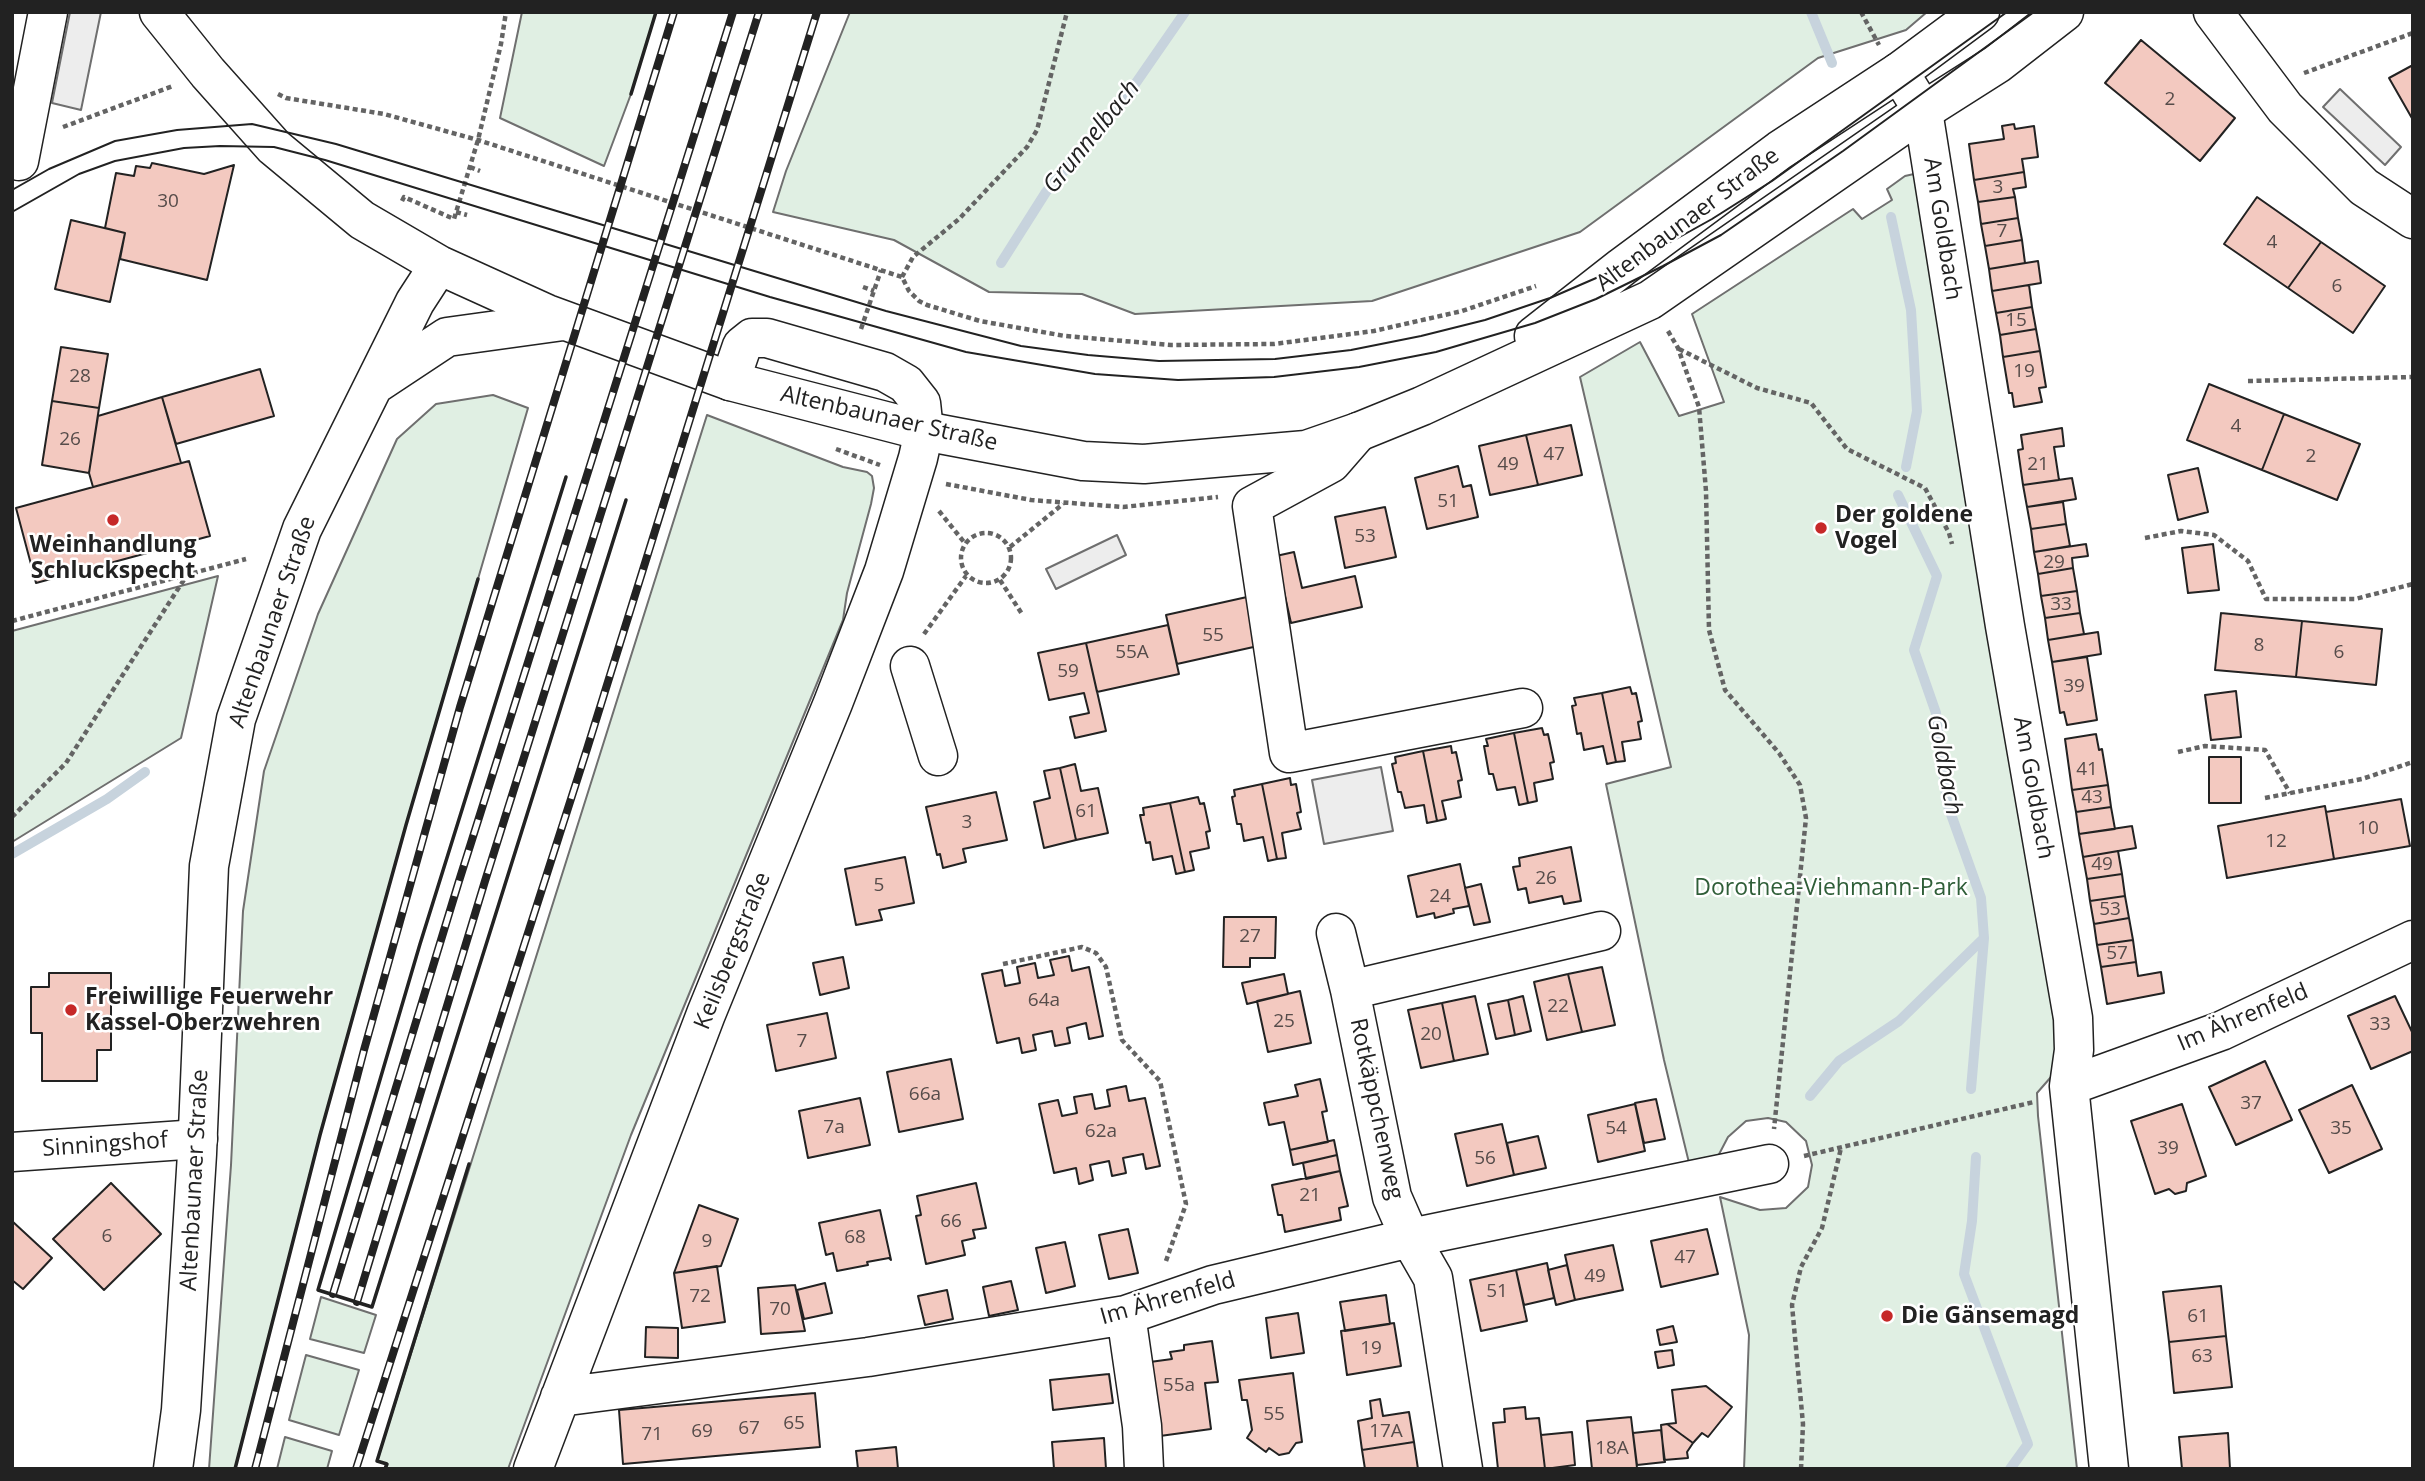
<!DOCTYPE html>
<meta charset="utf-8">
<style>
body{margin:0}
#map{position:relative;width:2425px;height:1481px;overflow:hidden;background:#fff;font-family:"Open Sans",sans-serif}
canvas{display:block}
.frame{position:absolute;inset:0;border:14px solid #222;pointer-events:none}
</style>
<div id="map">
<canvas width="2425" height="1481"></canvas>
<div class="frame"></div>
</div>
<script>
const c = document.querySelector('canvas').getContext('2d');
c.lineJoin = 'round';
function fillPath(path, color) {
  c.fillStyle = color;
  c.fill(path, 'evenodd');
}
function toPath(rows) {
  const path = new Path2D();
  for (const r of rows) {
    if (r.length === 3) {
      path.moveTo(r[0] + r[2], r[1]);
      path.arc(r[0], r[1], r[2], 0, 2 * Math.PI);
      continue;
    }
    path.moveTo(r[0], r[1]);
    for (let i = 2; i < r.length; i += 2) path.lineTo(r[i], r[i + 1]);
  }
  return path;
}
function trace(path, color, width, dash) {
  c.strokeStyle = color;
  c.lineWidth = width;
  c.lineCap = dash ? 'butt' : 'round';
  c.setLineDash(dash || []);
  c.stroke(path);
}
function write(font, color, halo, rows, align = 'center') {
  c.font = font + ' "Open Sans",sans-serif';
  c.lineWidth = 5;
  c.setLineDash([]);
  c.textBaseline = 'middle';
  c.strokeStyle = halo;
  c.fillStyle = color;
  for (const [text, x, y, turn = 0] of rows) {
    c.save();
    c.translate(x, y);
    c.rotate((+turn || 0) * Math.PI / 180);
    c.textAlign = isNaN(turn) ? turn : align;
    if (halo) c.strokeText(text, 0, 0);
    c.fillText(text, 0, 0);
    c.restore();
  }
}
const green = toPath([
 [522,12,656,12,631,94,604,166,500,118,522,12],
 [850,12,1927,12,1906,30,1818,58,1580,232,1372,301,1135,314,1082,294,989,292,894,240,773,212,786,171,850,12],
 [1914,174,1919,179,2057,1039,2051,1077,2037,1093,2038,1116,2077,1469,1744,1469,1749,1335,1720,1197,1760,1210,1786,1208,1808,1187,1812,1165,1806,1141,1786,1122,1768,1118,1746,1121,1728,1137,1716,1160,1691,1171,1664,1060,1606,784,1671,767,1580,377,1640,342,1679,416,1724,402,1692,314,1853,209,1862,219,1892,200,1887,189,1905,176,1914,174],
 [493,395,528,408,406,825,320,1135,235,1469,209,1469,231,1165,243,911,264,771,318,614,397,439,436,404,493,395],
 [707,415,843,467,867,472,872,476,874,488,871,504,847,593,843,620,631,1135,508,1469,385,1469,386,1464,377,1461,707,415],
 [218,576,181,738,12,842,12,631,218,576],
 [321,1297,376,1315,364,1353,310,1339,321,1297],
 [306,1355,359,1370,339,1435,289,1420,306,1355],
 [285,1437,332,1451,327,1469,277,1469,285,1437]
]);
const parking = toPath([
 [70,12,101,12,81,110,52,103,70,12],
 [2340,89,2401,147,2385,165,2323,107,2340,89],
 [1117,535,1126,555,1056,589,1046,569,1117,535],
 [1381,767,1393,831,1324,844,1312,780,1381,767]
]);
const stream = toPath([
 [1811,12,1832,63],
 [1891,217,1911,310,1917,411,1906,467],
 [1001,263,1046,192,1122,103,1185,12],
 [1898,495,1937,576,1914,650,1936,713,1947,803,1981,898,1984,938,1971,1089],
 [12,854,107,799,145,772],
 [1810,1096,1839,1061,1899,1021,1984,938],
 [1976,1157,1972,1221,1964,1274,2028,1444,2010,1469]
]);
const building = toPath([
 [2141,40,2235,118,2200,161,2105,83,2141,40],
 [2413,65,2413,120,2389,78,2413,65],
 [2014,124,2015,129,2034,126,2038,157,2022,159,2024,172,1974,180,1969,144,2004,139,2002,126,2014,124],
 [152,163,204,174,234,165,207,280,120,259,125,233,105,228,116,173,134,176,136,166,150,168,152,163],
 [2024,172,2026,187,2013,189,2015,197,1978,202,1974,180,2024,172],
 [2015,197,2018,218,1981,224,1978,202,2015,197],
 [2257,197,2321,242,2288,288,2224,244,2257,197],
 [2018,218,2022,240,1985,246,1981,224,2018,218],
 [71,220,125,233,110,302,55,289,71,220],
 [2022,240,2025,263,1989,269,1985,246,2022,240],
 [2321,242,2385,286,2353,333,2288,288,2321,242],
 [2038,261,2041,283,1992,291,1989,269,2038,261],
 [2029,285,2032,307,1996,313,1992,291,2029,285],
 [2032,307,2036,329,2000,335,1996,313,2032,307],
 [2036,329,2040,351,2003,357,2000,335,2036,329],
 [61,347,108,354,99,408,52,401,61,347],
 [2040,351,2046,387,2039,388,2042,402,2014,407,2012,393,2009,393,2003,357,2040,351],
 [260,369,274,416,176,444,162,397,260,369],
 [2209,384,2284,414,2262,470,2187,440,2209,384],
 [162,397,181,463,93,487,89,473,98,416,162,397],
 [52,401,99,408,89,473,42,465,52,401],
 [2284,414,2360,444,2337,500,2262,470,2284,414],
 [1571,425,1582,475,1538,485,1526,435,1571,425],
 [2062,428,2064,446,2054,447,2059,480,2023,485,2018,450,2023,449,2021,435,2062,428],
 [1526,435,1538,485,1490,495,1479,446,1526,435],
 [189,461,210,536,36,583,16,508,189,461],
 [1458,466,1463,487,1471,485,1478,517,1427,529,1415,478,1458,466],
 [2198,468,2208,512,2178,520,2168,475,2198,468],
 [2072,478,2076,499,2027,507,2023,485,2072,478],
 [2063,502,2066,524,2031,529,2027,507,2063,502],
 [1385,507,1396,557,1345,568,1335,517,1385,507],
 [2066,524,2070,546,2034,552,2031,529,2066,524],
 [2086,544,2088,556,2072,558,2073,568,2038,574,2034,552,2086,544],
 [2213,544,2219,590,2188,593,2182,548,2213,544],
 [1294,552,1302,588,1355,576,1362,607,1291,623,1276,556,1294,552],
 [2073,568,2077,591,2041,596,2038,574,2073,568],
 [2077,591,2080,613,2045,618,2041,596,2077,591],
 [1247,597,1258,646,1177,664,1166,615,1247,597],
 [2080,613,2084,634,2048,640,2045,618,2080,613],
 [2221,613,2302,621,2296,677,2215,670,2221,613],
 [2302,621,2382,629,2376,685,2296,677,2302,621],
 [1168,625,1179,674,1097,692,1086,643,1168,625],
 [2098,632,2101,654,2052,662,2048,640,2098,632],
 [1086,643,1106,731,1075,738,1070,717,1089,713,1084,693,1049,700,1038,653,1086,643],
 [2087,657,2097,720,2067,725,2064,712,2060,713,2052,662,2087,657],
 [1630,687,1632,694,1636,693,1642,721,1638,722,1641,739,1622,742,1625,761,1616,762,1602,693,1630,687],
 [2236,691,2241,737,2211,740,2205,695,2236,691],
 [1602,693,1616,762,1607,764,1603,746,1584,750,1581,733,1577,734,1572,706,1576,705,1574,698,1602,693],
 [1542,728,1544,735,1548,734,1554,762,1550,763,1553,779,1534,783,1537,801,1528,803,1514,733,1542,728],
 [1514,733,1528,803,1519,805,1515,787,1497,790,1493,774,1489,774,1484,746,1488,746,1486,739,1514,733],
 [2096,734,2099,750,2102,749,2108,785,2072,790,2065,739,2096,734],
 [1451,746,1452,753,1456,752,1462,780,1458,781,1461,797,1442,801,1446,819,1437,821,1423,751,1451,746],
 [1423,751,1437,821,1427,823,1424,805,1405,808,1401,792,1398,792,1392,764,1396,763,1395,757,1423,751],
 [2209,757,2241,757,2241,803,2209,803,2209,757],
 [1075,764,1081,791,1098,788,1108,833,1076,840,1060,768,1075,764],
 [1060,768,1076,840,1044,848,1034,802,1050,798,1044,771,1060,768],
 [1290,778,1291,785,1296,784,1301,812,1297,813,1301,829,1282,833,1286,858,1277,859,1262,784,1290,778],
 [1262,784,1277,859,1268,861,1263,837,1244,841,1241,824,1237,824,1232,797,1235,796,1234,790,1262,784],
 [2108,785,2111,807,2076,812,2072,790,2108,785],
 [996,792,1007,840,963,849,966,862,943,868,940,854,937,855,926,807,996,792],
 [1198,797,1200,804,1204,803,1210,831,1206,832,1209,848,1190,852,1194,870,1185,872,1170,803,1198,797],
 [2401,799,2410,846,2334,859,2326,812,2401,799],
 [1170,803,1185,872,1176,874,1172,856,1153,860,1150,842,1146,843,1140,815,1144,815,1143,808,1170,803],
 [2325,806,2334,859,2227,878,2218,826,2325,806],
 [2111,807,2115,829,2079,834,2076,812,2111,807],
 [2132,826,2136,848,2083,857,2079,834,2132,826],
 [1571,847,1581,901,1564,904,1562,896,1529,903,1526,888,1518,890,1513,867,1520,866,1519,858,1571,847],
 [2118,851,2122,874,2087,879,2083,857,2118,851],
 [905,857,914,903,879,910,882,920,856,925,845,869,905,857],
 [1460,864,1469,906,1453,909,1454,913,1435,918,1434,913,1417,917,1408,876,1460,864],
 [2122,874,2125,896,2090,901,2087,879,2122,874],
 [1481,884,1490,922,1474,925,1465,888,1481,884],
 [2125,896,2129,918,2094,924,2090,901,2125,896],
 [1224,917,1276,917,1275,958,1250,958,1250,967,1223,967,1224,917],
 [2129,918,2133,940,2097,945,2094,924,2129,918],
 [2133,940,2136,962,2101,967,2097,945,2133,940],
 [1069,956,1072,971,1089,967,1103,1036,1089,1039,1086,1023,1067,1028,1070,1043,1055,1046,1052,1031,1033,1035,1036,1050,1022,1053,1019,1038,997,1043,982,974,1002,970,1005,986,1020,983,1017,967,1035,963,1038,978,1054,975,1050,960,1069,956],
 [843,957,849,988,820,995,813,963,843,957],
 [2136,962,2138,976,2161,972,2164,993,2107,1004,2101,967,2136,962],
 [1602,967,1615,1025,1582,1032,1568,974,1602,967],
 [49,973,111,973,111,1050,97,1050,97,1081,42,1081,42,1033,31,1033,31,987,49,987,49,973],
 [1284,974,1288,994,1247,1004,1242,983,1284,974],
 [1568,974,1582,1032,1547,1040,1534,982,1568,974],
 [1300,991,1311,1043,1268,1052,1257,1001,1300,991],
 [1475,996,1488,1054,1454,1061,1442,1003,1475,996],
 [1523,996,1531,1031,1515,1035,1508,1000,1523,996],
 [2395,996,2413,1034,2413,1051,2371,1069,2348,1016,2395,996],
 [1508,1000,1515,1035,1496,1039,1488,1004,1508,1000],
 [1442,1003,1454,1061,1421,1068,1408,1010,1442,1003],
 [827,1013,836,1058,776,1071,767,1025,827,1013],
 [951,1059,963,1119,899,1132,887,1072,951,1059],
 [2265,1061,2292,1120,2236,1145,2209,1087,2265,1061],
 [1320,1079,1327,1111,1322,1112,1328,1142,1290,1150,1284,1122,1269,1125,1264,1103,1298,1096,1295,1085,1320,1079],
 [2352,1085,2382,1149,2329,1173,2299,1110,2352,1085],
 [1126,1086,1129,1101,1145,1098,1160,1166,1146,1169,1143,1154,1123,1158,1126,1173,1112,1176,1109,1161,1090,1165,1093,1180,1079,1184,1076,1168,1054,1173,1039,1104,1058,1100,1062,1116,1077,1113,1074,1097,1092,1094,1095,1109,1110,1106,1107,1090,1126,1086],
 [860,1098,870,1145,808,1158,799,1111,860,1098],
 [1656,1099,1665,1139,1644,1143,1635,1103,1656,1099],
 [1635,1104,1645,1151,1598,1162,1588,1115,1635,1104],
 [2182,1104,2206,1176,2187,1183,2186,1191,2175,1194,2169,1189,2155,1194,2131,1121,2182,1104],
 [1502,1124,1514,1175,1467,1186,1455,1134,1502,1124],
 [1538,1136,1546,1168,1514,1175,1507,1143,1538,1136],
 [1334,1140,1337,1155,1293,1165,1290,1150,1334,1140],
 [1337,1155,1340,1171,1306,1179,1303,1163,1337,1155],
 [1340,1171,1348,1206,1339,1208,1341,1220,1285,1232,1282,1215,1278,1215,1272,1185,1340,1171],
 [111,1183,161,1234,104,1290,53,1239,111,1183],
 [976,1183,986,1228,973,1230,975,1238,962,1241,965,1255,926,1264,916,1216,921,1215,917,1196,976,1183],
 [699,1205,738,1219,721,1266,674,1273,699,1205],
 [880,1210,891,1260,889,1258,867,1262,868,1265,837,1271,833,1253,826,1255,819,1223,880,1210],
 [12,1221,52,1258,23,1289,12,1280,12,1221],
 [1128,1229,1138,1273,1109,1279,1099,1235,1128,1229],
 [1707,1229,1718,1274,1661,1287,1651,1241,1707,1229],
 [1065,1242,1075,1286,1046,1293,1036,1248,1065,1242],
 [1613,1245,1623,1290,1575,1300,1565,1255,1613,1245],
 [1547,1263,1554,1298,1524,1305,1516,1270,1547,1263],
 [1567,1265,1575,1300,1556,1305,1548,1270,1567,1265],
 [717,1266,725,1322,682,1328,674,1273,717,1266],
 [1516,1270,1527,1321,1481,1331,1470,1280,1516,1270],
 [1011,1281,1018,1310,989,1316,983,1287,1011,1281],
 [825,1283,832,1313,804,1319,797,1290,825,1283],
 [795,1285,805,1331,761,1334,758,1288,795,1285],
 [2221,1286,2226,1336,2169,1342,2163,1292,2221,1286],
 [947,1290,953,1319,925,1325,918,1296,947,1290],
 [1386,1295,1390,1324,1345,1331,1340,1302,1386,1295],
 [1298,1313,1304,1353,1271,1358,1266,1318,1298,1313],
 [1394,1323,1401,1366,1347,1375,1341,1331,1394,1323],
 [1673,1326,1677,1342,1660,1345,1657,1330,1673,1326],
 [646,1327,678,1328,678,1358,645,1357,646,1327],
 [2226,1336,2232,1387,2174,1393,2169,1342,2226,1336],
 [1212,1341,1218,1382,1205,1383,1211,1429,1160,1436,1150,1362,1172,1359,1170,1352,1184,1350,1184,1345,1212,1341],
 [1672,1350,1674,1365,1658,1368,1655,1352,1672,1350],
 [1293,1373,1302,1442,1296,1443,1289,1453,1279,1455,1269,1448,1266,1452,1247,1438,1252,1430,1247,1400,1242,1400,1239,1380,1293,1373],
 [1109,1374,1113,1403,1053,1410,1050,1380,1109,1374],
 [1706,1386,1732,1407,1708,1437,1702,1433,1693,1443,1667,1424,1676,1423,1672,1390,1706,1386],
 [815,1393,820,1447,623,1464,619,1410,815,1393],
 [1380,1399,1383,1416,1409,1412,1414,1442,1362,1450,1358,1421,1372,1418,1370,1401,1380,1399],
 [1525,1407,1526,1419,1539,1418,1545,1469,1498,1469,1493,1423,1505,1422,1504,1409,1525,1407],
 [1631,1417,1637,1468,1592,1469,1587,1421,1631,1417],
 [1667,1424,1693,1443,1687,1452,1688,1458,1664,1460,1661,1425,1667,1424],
 [1661,1430,1665,1462,1637,1465,1633,1433,1661,1430],
 [1572,1432,1575,1465,1545,1469,1541,1435,1572,1432],
 [2228,1433,2230,1469,2182,1469,2179,1437,2228,1433],
 [1104,1438,1106,1469,1054,1469,1052,1442,1104,1438],
 [1414,1442,1418,1469,1365,1469,1362,1450,1414,1442],
 [896,1447,898,1469,858,1469,856,1451,896,1447]
]);
const path = toPath([
 [1861,12,1879,45],
 [2304,73,2413,33],
 [278,94,286,98,384,114,478,140,902,277,909,291,919,301,927,305,980,321,1065,336,1171,345,1274,344,1374,331,1462,311,1536,286],
 [63,127,173,86],
 [470,167,480,171],
 [402,201,404,197,454,219,478,140,501,44,506,12],
 [456,212,467,215],
 [902,277,913,257,959,219,1027,147,1037,130,1067,12],
 [863,287,874,291],
 [861,329,881,270],
 [1668,331,1678,348,1699,407,1706,491,1709,630,1725,690,1779,753,1800,785,1806,818,1774,1129],
 [1679,349,1757,388,1811,403,1847,449,1925,488,1949,533,1952,544],
 [2248,381,2413,377],
 [836,449,880,465],
 [946,484,1031,500,1123,507,1218,497],
 [939,511,964,542],
 [986,558,25],
 [2145,538,2181,531,2214,535,2248,561,2266,599,2355,599,2413,584],
 [1010,547,1063,504],
 [1000,580,1022,614],
 [12,621,246,559],
 [924,634,966,576],
 [2178,752,2205,746,2265,750,2290,793],
 [2265,798,2362,779,2413,762],
 [12,817,66,763,187,575],
 [1003,964,1082,947,1096,953,1106,967,1122,1040,1160,1081,1186,1204,1166,1261],
 [1804,1156,2034,1102],
 [1801,1469,1803,1424,1792,1305,1801,1267,1822,1228,1841,1148]
]);
const minor = toPath([
 [2213,12,2285,108,2364,187,2413,219],
 [1899,72,1923,111,2005,626,2073,1018,2074,1050,2069,1086,2109,1469],
 [19,161,48,12],
 [1358,432,1331,463,1252,506,1289,753,1523,708],
 [910,666,938,756],
 [1336,933,1350,990,1392,1197,1410,1238,1433,1278,1463,1469],
 [1350,990,1601,931],
 [2069,1086,2221,1031,2413,940],
 [12,1152,198,1139],
 [1126,1315,1142,1426,1144,1469],
 [560,1397,868,1357,1126,1315,1213,1285,1410,1238,1769,1164],
 [533,1469,706,1014,833,703,884,571,918,458,924,431,921,403,906,384,885,372,767,338,752,338,742,346,730,381]
]);
const major = toPath([
 [159,12,208,73,274,147,362,220,439,265,547,314,730,381,924,431,1083,461,1144,464,1306,450,1358,432,1422,406,1650,300,1923,111,1997,64,2064,12],
 [1534,336,1622,267,1780,150,1899,72,1980,12],
 [376,384,447,337,563,321],
 [173,1469,181,1410,197,1154,209,866,236,719,302,529,415,302,439,265]
]);
const tram = toPath([
 [12,190,49,169,115,141,177,130,252,124,336,144,886,311,1021,346,1088,355,1159,361,1275,359,1351,350,1421,336,1485,320,1550,298,1640,259,1712,219,1772,181,2007,12],
 [12,212,79,174,115,161,184,148,220,146,274,147,325,160,770,297,966,352,1095,374,1178,380,1274,377,1359,367,1436,352,1535,323,1596,299,1663,266,1721,235,1843,151,2034,12]
]);
const rail = toPath([
 [333,1294,459,881,733,12],
 [357,1302,485,881,759,12],
 [255,1469,364,1050,460,707,674,12],
 [356,1469,587,749,817,12]
]);
const wall = toPath([
 [631,94,656,12],
 [566,477,420,944,318,1290,372,1307,626,500],
 [235,1469,320,1135,406,825,478,579],
 [385,1469,387,1464,377,1461,469,1164]
]);
const markers = [
 [113,520,7,"#c62828"],
 [1821,528,7,"#c62828"],
 [71,1010,7,"#c62828"],
 [1887,1316,7,"#c62828"]
];
const numberNames = [
 ["2",2170,100],
 ["3",1998,188],
 ["30",168,202],
 ["7",2002,232],
 ["4",2272,243],
 ["6",2337,287],
 ["15",2016,321],
 ["19",2024,372],
 ["28",80,377],
 ["4",2236,427],
 ["26",70,440],
 ["47",1554,455],
 ["2",2311,457],
 ["49",1508,465],
 ["21",2038,465],
 ["51",1448,502],
 ["53",1365,537],
 ["29",2054,563],
 ["33",2061,605],
 ["55",1213,636],
 ["8",2259,646],
 ["55A",1132,653],
 ["6",2339,653],
 ["59",1068,672],
 ["39",2074,687],
 ["41",2087,770],
 ["43",2092,798],
 ["61",1086,812],
 ["3",967,823],
 ["10",2368,829],
 ["12",2276,842],
 ["49",2102,865],
 ["26",1546,879],
 ["5",879,886],
 ["24",1440,897],
 ["53",2110,910],
 ["27",1250,937],
 ["57",2117,954],
 ["64a",1044,1001],
 ["22",1558,1007],
 ["25",1284,1022],
 ["33",2380,1025],
 ["20",1431,1035],
 ["7",802,1042],
 ["66a",925,1095],
 ["37",2251,1104],
 ["7a",834,1128],
 ["54",1616,1129],
 ["35",2341,1129],
 ["62a",1101,1132],
 ["39",2168,1149],
 ["56",1485,1159],
 ["21",1310,1196],
 ["66",951,1222],
 ["6",107,1237],
 ["68",855,1238],
 ["9",707,1242],
 ["47",1685,1258],
 ["49",1595,1277],
 ["51",1497,1292],
 ["72",700,1297],
 ["70",780,1310],
 ["61",2198,1317],
 ["19",1371,1349],
 ["63",2202,1357],
 ["55a",1179,1386],
 ["55",1274,1415],
 ["65",794,1424],
 ["67",749,1429],
 ["69",702,1432],
 ["17A",1386,1432],
 ["71",652,1435],
 ["18A",1612,1449]
];
const streetNames = [
 ["Altenbaunaer Straße",1688,220,-37],
 ["Am Goldbach",1942,229,81],
 ["Altenbaunaer Straße",889,419,13],
 ["Altenbaunaer Straße",273,622,-71],
 ["Am Goldbach",2033,788,80],
 ["Keilsbergstraße",733,951,-68],
 ["Im Ährenfeld",2243,1018,-23],
 ["Rotkäppchenweg",1376,1109,78],
 ["Sinningshof",105,1145,-4],
 ["Altenbaunaer Straße",195,1180,-87],
 ["Im Ährenfeld",1168,1299,-16]
];
const poiNames = [
 ["Der goldene",1835,515],
 ["Vogel",1835,541],
 ["Weinhandlung",113,545,"center"],
 ["Schluckspecht",113,571,"center"],
 ["Freiwillige Feuerwehr",85,997],
 ["Kassel-Oberzwehren",85,1023],
 ["Die Gänsemagd",1901,1316]
];
const parkNames = [
 ["Dorothea-Viehmann-Park",1831,888]
];
const waterNames = [
 ["Grunnelbach",1092,137,-51],
 ["Goldbach",1944,765,79]
];
fillPath(green, '#e0efe3');
trace(green, '#6f6f6f', 2);
fillPath(parking, '#ededed');
trace(parking, '#6f6f6f', 2);
trace(stream, '#c7d3dd', 10);
fillPath(building, '#f3c9c0');
trace(building, '#222', 2);
trace(minor, '#222', 41);
trace(major, '#222', 41);
trace(path, '#646464', 4.5, [5, 3.5]);
trace(minor, '#fff', 38);
trace(major, '#fff', 38);
trace(tram, '#222', 2);
trace(rail, '#222', 8);
trace(rail, '#fff', 5, [16]);
trace(wall, '#222', 3.5);
for (const [x, y, r, color] of markers) {
  const dot = new Path2D();
  dot.arc(x, y, r, 0, 2 * Math.PI);
  c.fillStyle = color;
  c.fill(dot);
  trace(dot, '#fff', 2.5);
}
write('19px', '#564c4a', null, numberNames);
write('23px', '#222', '#fff', streetNames);
write('bold 23px', '#222', '#fff', poiNames, 'left');
write('23px', '#2f5e38', '#fff', parkNames);
write('italic 24px', '#222', '#fff', waterNames);
</script>
